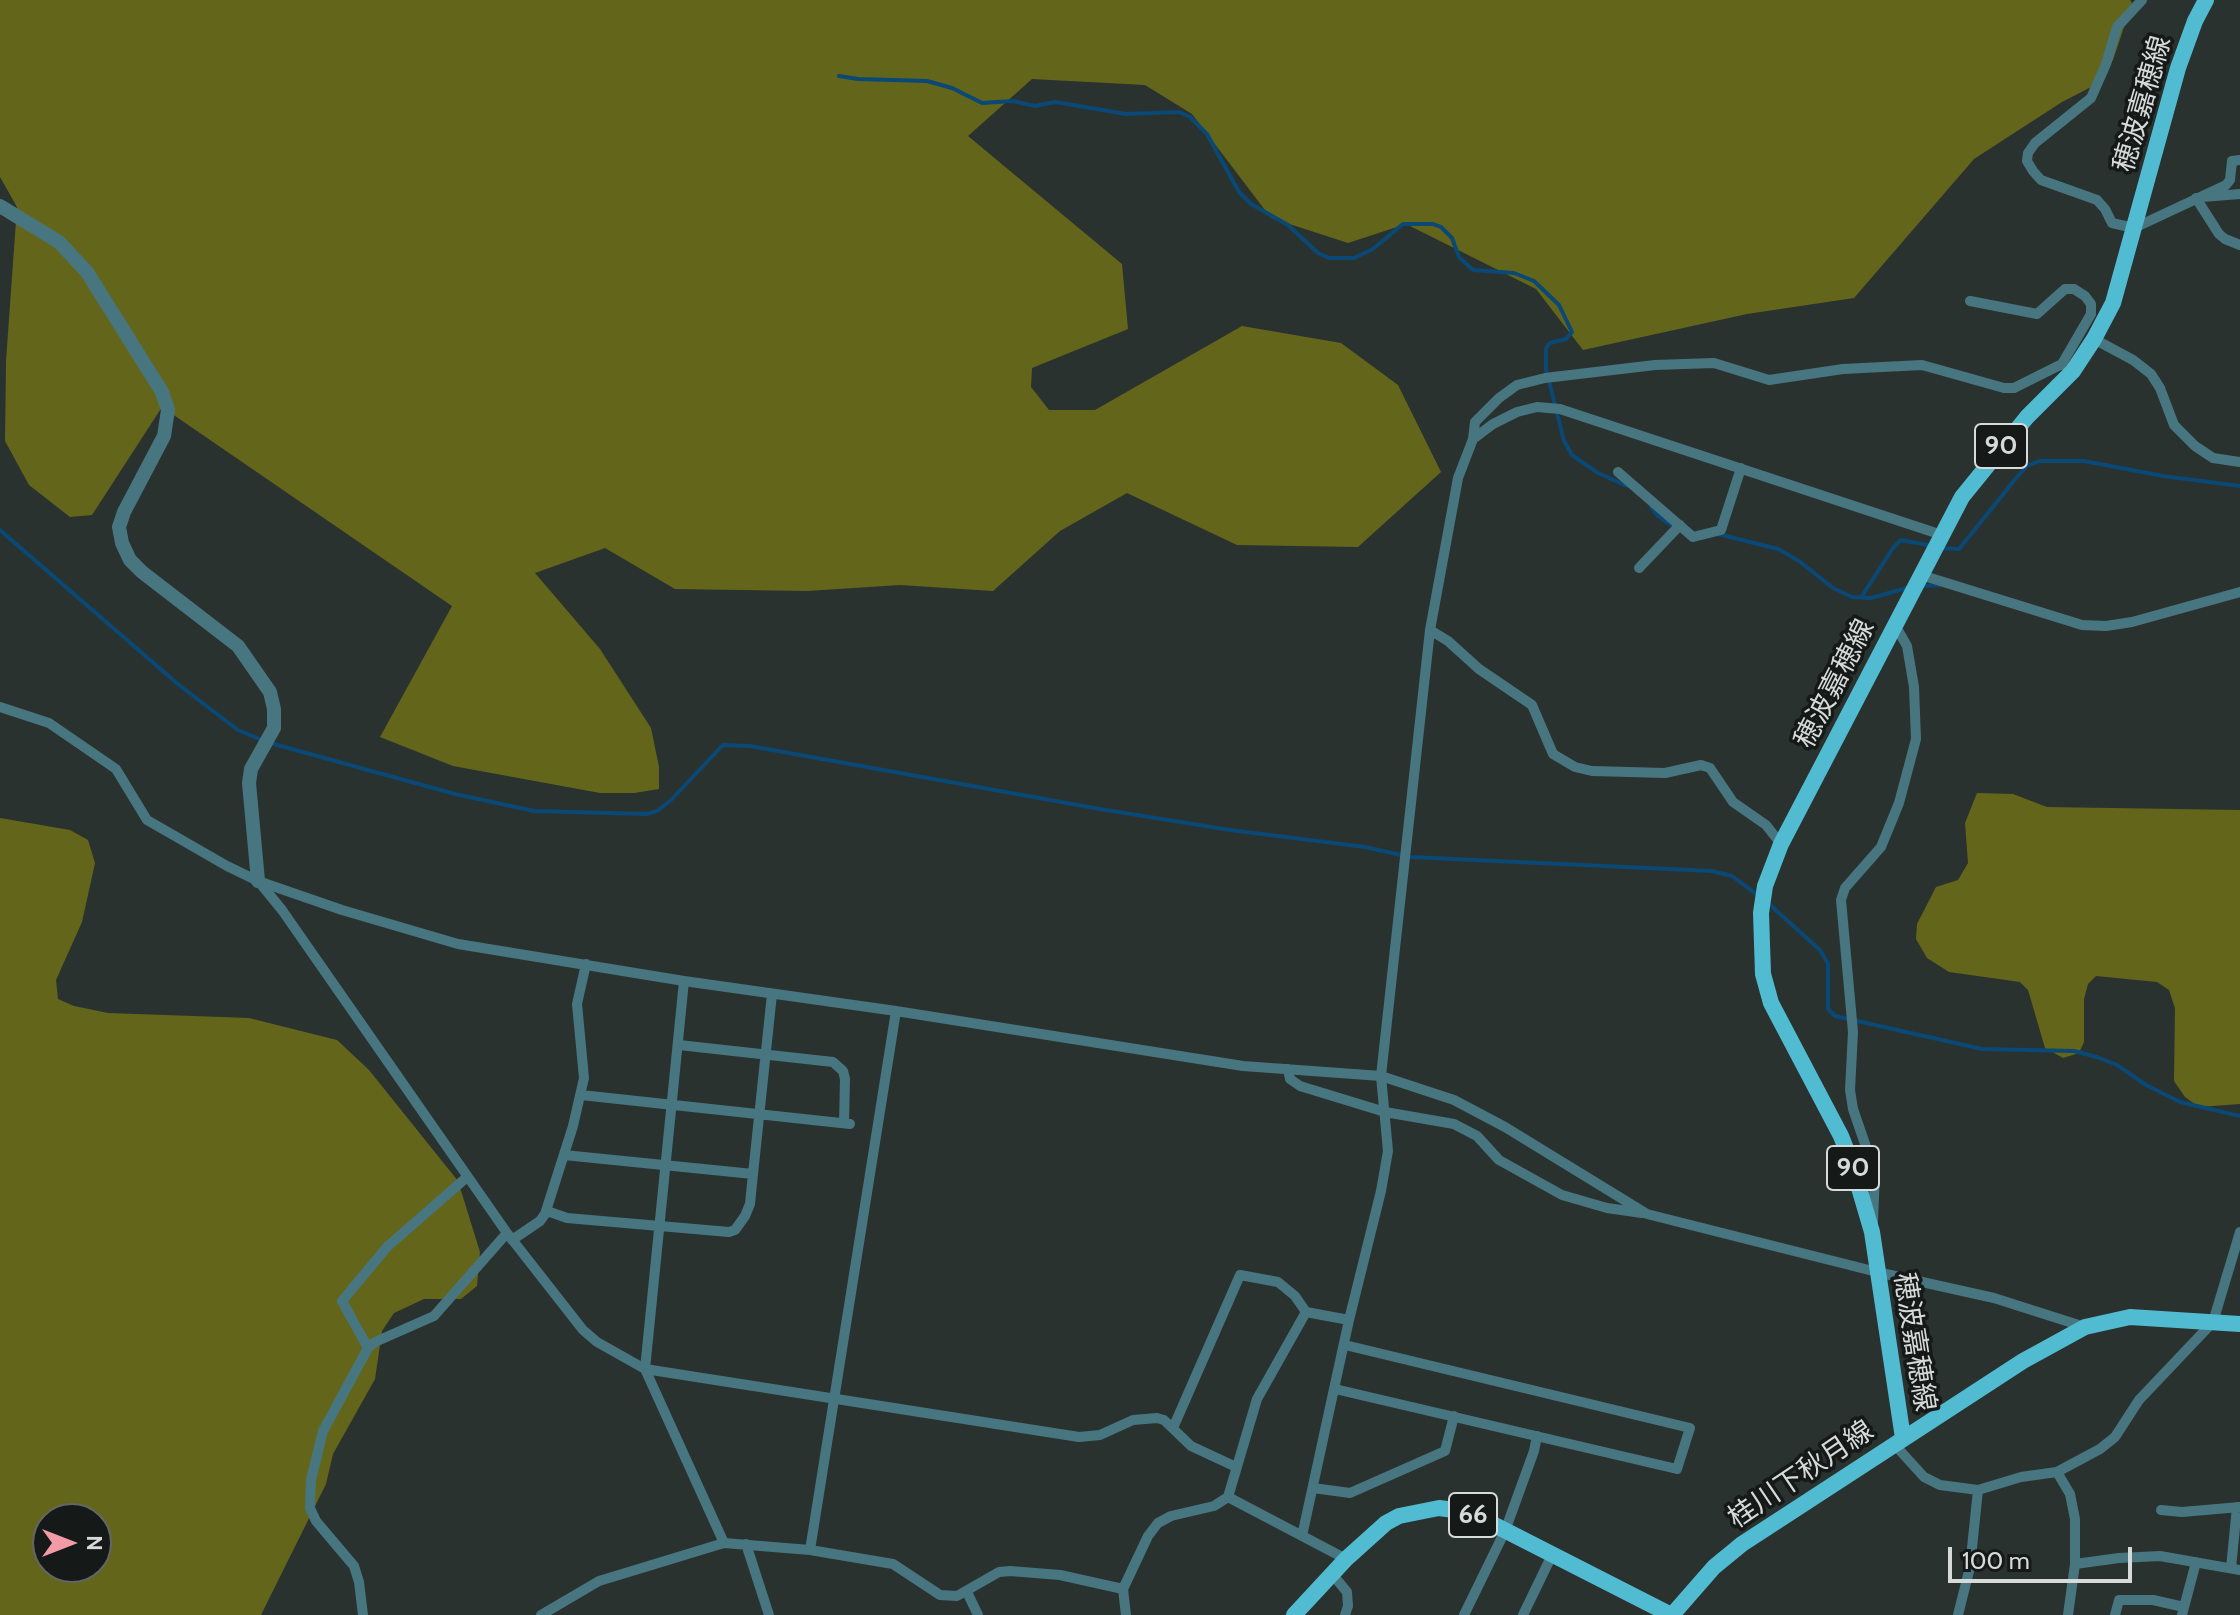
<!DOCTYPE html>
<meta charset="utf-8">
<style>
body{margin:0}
#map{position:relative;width:2240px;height:1615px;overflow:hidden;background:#2a3230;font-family:Cabin,sans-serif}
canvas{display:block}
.north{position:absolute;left:32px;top:1503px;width:80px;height:80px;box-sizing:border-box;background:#151918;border:2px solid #626665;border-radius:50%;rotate:90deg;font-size:22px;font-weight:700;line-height:32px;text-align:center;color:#d6dad9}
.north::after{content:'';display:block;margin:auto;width:28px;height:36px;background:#f39aa7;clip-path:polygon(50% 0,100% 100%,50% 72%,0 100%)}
.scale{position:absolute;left:1948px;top:1547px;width:184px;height:36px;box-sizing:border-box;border:4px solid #d6dad9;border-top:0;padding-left:10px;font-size:24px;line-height:28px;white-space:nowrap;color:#d6dad9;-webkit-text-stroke:6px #151918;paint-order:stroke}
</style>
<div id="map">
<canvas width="2240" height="1615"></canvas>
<div class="north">N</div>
<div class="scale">100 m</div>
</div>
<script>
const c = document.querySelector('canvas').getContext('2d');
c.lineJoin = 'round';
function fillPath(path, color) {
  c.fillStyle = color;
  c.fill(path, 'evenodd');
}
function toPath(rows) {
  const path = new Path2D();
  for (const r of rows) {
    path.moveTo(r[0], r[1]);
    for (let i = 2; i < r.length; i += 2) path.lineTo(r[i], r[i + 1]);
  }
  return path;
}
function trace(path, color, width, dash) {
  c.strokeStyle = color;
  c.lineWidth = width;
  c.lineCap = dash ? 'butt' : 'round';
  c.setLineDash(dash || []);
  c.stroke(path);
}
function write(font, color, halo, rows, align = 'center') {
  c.font = font + ' Cabin,"Noto Sans JP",sans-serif';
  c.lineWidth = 7;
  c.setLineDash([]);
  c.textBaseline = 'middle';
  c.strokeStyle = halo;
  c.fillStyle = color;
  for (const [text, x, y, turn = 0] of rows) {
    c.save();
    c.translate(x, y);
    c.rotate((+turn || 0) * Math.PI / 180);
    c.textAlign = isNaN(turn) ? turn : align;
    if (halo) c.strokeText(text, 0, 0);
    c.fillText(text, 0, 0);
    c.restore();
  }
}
const forest = toPath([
 [0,0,2130,0,2132,3,2113,60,2097,84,2062,102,1974,159,1854,298,1747,314,1583,350,1536,289,1406,224,1348,243,1271,218,1192,114,1145,85,1032,79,968,136,1122,264,1128,329,1032,368,1031,387,1049,410,1095,410,1242,326,1341,343,1398,385,1441,472,1358,547,1237,545,1127,493,1060,531,993,591,900,585,807,591,675,589,605,548,535,573,600,649,651,728,659,767,659,789,634,793,600,793,453,766,380,737,452,606,162,407,92,515,70,517,29,485,5,441,6,361,17,207,0,177],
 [1977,793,2013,794,2047,807,2240,810,2240,1104,2199,1107,2185,1097,2174,1081,2175,1008,2169,990,2157,982,2096,976,2088,984,2084,999,2084,1042,2079,1053,2063,1058,2045,1048,2028,990,2020,982,1949,972,1927,958,1916,939,1917,924,1936,887,1958,880,1968,863,1965,823],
 [0,818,70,830,88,840,95,863,82,922,56,980,58,999,74,1006,108,1013,249,1018,337,1040,369,1070,458,1181,480,1252,477,1286,461,1299,424,1299,394,1313,382,1331,375,1379,333,1454,326,1484,261,1615,0,1615],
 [48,1519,96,1519,96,1567,48,1567]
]);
const stream = toPath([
 [839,76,858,79,927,81,952,88,982,103,1013,101,1035,106,1055,102,1126,114,1179,112,1190,117,1207,134,1239,192,1251,204,1288,225,1318,253,1329,258,1354,258,1373,249,1403,224,1433,224,1441,227,1452,238,1459,257,1473,270,1514,273,1534,281,1559,305,1572,332,1566,339,1550,343,1546,348,1546,369,1564,441,1572,455,1598,473,1627,486],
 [1651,507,1657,515,1671,525],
 [0,530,179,685,238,730,262,740],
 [1718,534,1778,549,1799,561,1833,588,1852,597,1871,598,1911,587],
 [1942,548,1959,549,2017,477,2027,466,2039,461,2084,461,2163,476,2240,486],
 [1919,586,1943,585],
 [1862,596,1893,548,1901,540,1933,546],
 [270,743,455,794,534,811,647,814,657,811,670,801,723,745,750,746,1100,809,1230,830,1365,847,1410,857,1712,871,1732,876,1759,896],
 [1769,904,1820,950,1828,964,1828,1009,1835,1016,1982,1049,2074,1051,2097,1057,2117,1065,2146,1085,2180,1102,2240,1116]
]);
const minor = toPath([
 [2142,0,2117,27,2106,64,2091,98,2035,143,2028,153,2027,161,2033,171,2041,180,2097,200,2105,209,2112,223,2134,228,2226,185,2230,180,2232,161,2240,160],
 [2202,197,2240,194],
 [2196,198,2219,234,2225,239,2240,245],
 [1970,301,2037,314,2065,289,2074,289,2085,296,2091,304,2091,314,2062,364],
 [2094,339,2133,360,2151,374,2160,388,2174,425,2195,446,2213,458,2240,462],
 [1473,439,1493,424,1517,412,1537,407,1560,409,1942,535],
 [1618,472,1693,537,1721,530,1741,468],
 [1639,568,1680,525],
 [1921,575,2082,625,2106,626,2132,622,2240,592],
 [1430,630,1448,641,1479,669,1532,705,1553,754,1575,767,1592,771,1665,773,1701,765,1710,768,1733,802,1766,825,1781,844],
 [0,707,49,723,116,769,147,820,227,866,258,881,342,910,458,944,684,981,896,1011,1243,1066,1381,1076,1454,1100,1505,1127,1647,1214,1877,1272,1994,1298,2085,1327],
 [260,883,282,910,507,1233,583,1330,597,1342,645,1369,1079,1437,1100,1435,1133,1420,1157,1418,1164,1420,1191,1446,1236,1467],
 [684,981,645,1369,724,1543],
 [679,1045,833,1062,843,1071,845,1079,844,1123],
 [1288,1069,1290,1079,1300,1086,1385,1112,1454,1124,1477,1136,1499,1160,1562,1195,1607,1208,1642,1213],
 [581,1095,850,1124],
 [564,1155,753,1174,772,994],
 [547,1211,567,1218,729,1232,735,1230,745,1216,750,1204,753,1174],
 [1873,1222,1875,1173,1853,1109,1850,1090,1853,1032,1841,900,1845,888,1881,847,1899,803,1916,739,1914,687,1907,646,1895,625],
 [512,1240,540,1221,545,1214,573,1126,584,1078,577,1004,586,964],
 [368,1348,342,1301,387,1247,467,1177],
 [1335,1389,1677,1469,1690,1428,1345,1345],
 [1173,1428,1240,1275,1278,1282,1295,1296,1306,1312],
 [1894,1444,1924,1477,1940,1485,1978,1490,2021,1477,2057,1472,2100,1449,2115,1437,2139,1400,2213,1322,2240,1232],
 [2057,1472,2070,1494,2075,1519,2075,1564,2068,1615],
 [1313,1488,1350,1493,1445,1451,1454,1416],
 [1228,1497,1346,1559],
 [2161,1510,2182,1512,2240,1507],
 [1302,1536,1349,1320,1381,1191,1388,1151,1381,1076,1430,630,1458,478,1473,439,1475,422,1499,398,1517,385,1545,378,1655,365,1714,363,1769,380,1843,369,1922,365,2004,388,2014,388,2062,364,2073,371],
 [746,1544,769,1615],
 [810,1550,896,1011],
 [2075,1564,2119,1558,2160,1556,2240,1570],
 [2231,1568,2237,1507],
 [1333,1575,1347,1592,1348,1606,1345,1615],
 [967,1592,978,1615],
 [363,1615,359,1582,354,1566,316,1521,310,1508,311,1480,323,1431,368,1348,375,1342,434,1316,507,1233],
 [541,1615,599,1581,724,1543,810,1550,893,1564,940,1595,957,1596,999,1572,1010,1571,1060,1575,1123,1589],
 [1126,1615,1123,1589,1148,1536,1158,1523,1171,1516,1214,1506,1228,1497,1257,1399,1306,1312,1349,1320],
 [1464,1615,1505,1531,1534,1451,1537,1436],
 [1523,1615,1552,1555],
 [1958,1615,1970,1567,1978,1490],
 [2115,1615,2119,1600,2153,1600,2184,1607],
 [2182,1615,2196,1562]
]);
const tertiary = toPath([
 [0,206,59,242,87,272,162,392,168,410,164,436,124,512,119,527,122,543,130,560,142,572,238,646,270,692,274,709,274,728,251,769,249,783,258,881]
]);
const primary = toPath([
 [1903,1438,1872,1232,1852,1164,1841,1136,1771,1003,1763,974,1761,913,1765,886,1781,844,1962,497,2027,417,2073,371,2094,339,2113,303,2178,68,2195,21,2206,0],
 [1294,1615,1346,1559,1386,1523,1399,1516,1439,1508,1469,1512,1671,1615],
 [1672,1615,1714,1567,1742,1544,2023,1361,2085,1327,2130,1317,2240,1324]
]);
const shields = [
 [2001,446,52],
 [1853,1168,52],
 [1473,1515,48]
];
const shieldNames = [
 ["90",2001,446],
 ["90",1853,1168],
 ["66",1473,1515]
];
const streetNames = [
 ["穂波嘉穂線",2143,104,-74],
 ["穂波嘉穂線",1835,684,-63],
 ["穂波嘉穂線",1914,1342,81],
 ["桂川下秋月線",1801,1475,-34]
];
fillPath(forest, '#63661a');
trace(stream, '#0a4875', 4);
trace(minor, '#477680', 10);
trace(tertiary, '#477680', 14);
trace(primary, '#51bcd1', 16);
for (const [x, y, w] of shields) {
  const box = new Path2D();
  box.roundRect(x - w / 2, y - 22, w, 44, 6);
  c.fillStyle = '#151918';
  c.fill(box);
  trace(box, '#d6dad9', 2);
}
write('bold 26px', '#d6dad9', null, shieldNames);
write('28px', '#d6dad9', '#151918', streetNames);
</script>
